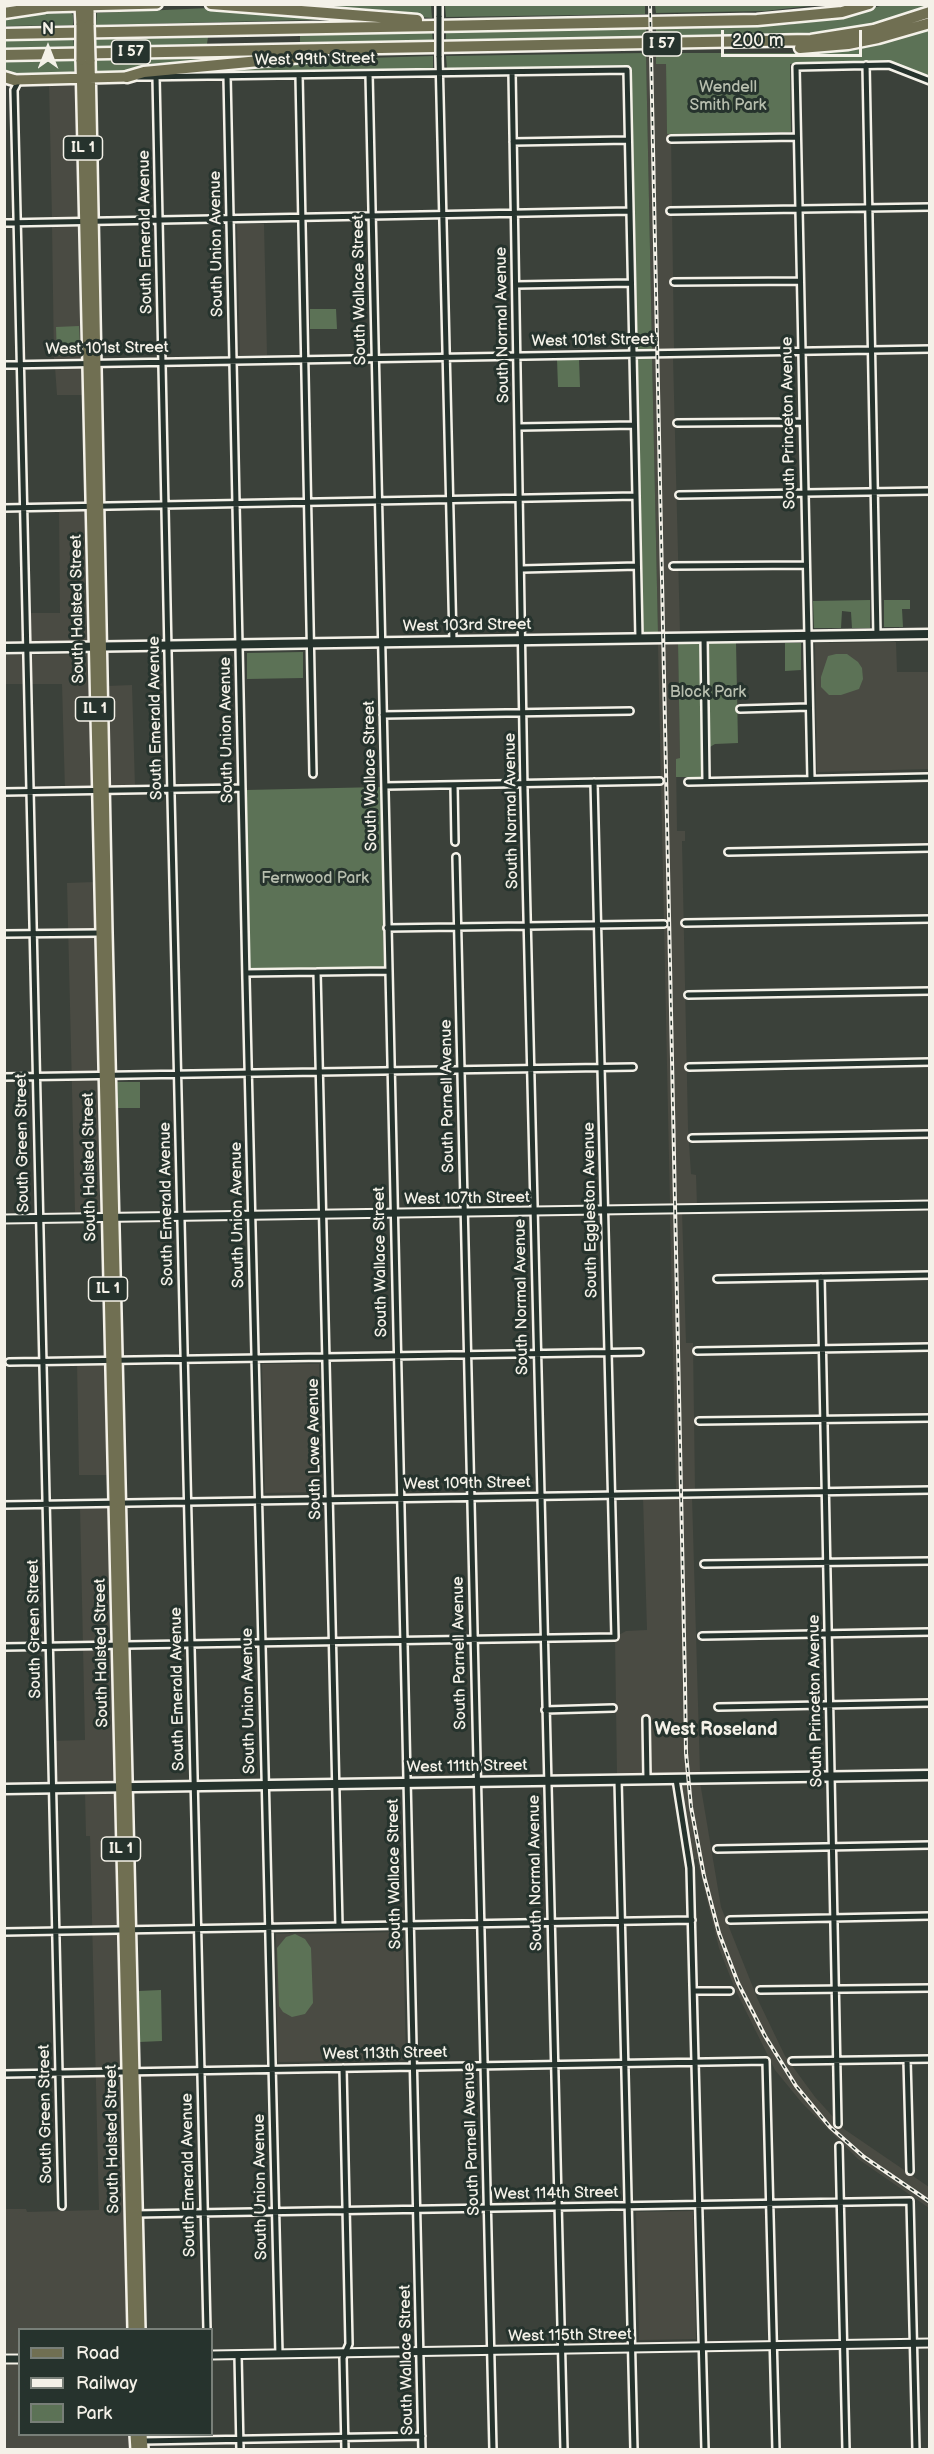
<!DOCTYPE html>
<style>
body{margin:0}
#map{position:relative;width:934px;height:2454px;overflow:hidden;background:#3b413a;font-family:"Balsamiq Sans",sans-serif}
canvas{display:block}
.frame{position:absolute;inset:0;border:6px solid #f4f1e8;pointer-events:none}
.legend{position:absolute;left:18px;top:2328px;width:195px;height:108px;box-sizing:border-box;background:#26332d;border:2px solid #787f78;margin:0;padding:8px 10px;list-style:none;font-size:18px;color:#f4f1e8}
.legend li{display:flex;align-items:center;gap:12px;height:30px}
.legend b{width:30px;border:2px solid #787f78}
.north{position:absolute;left:18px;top:18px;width:60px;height:60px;-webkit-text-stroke:4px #26332d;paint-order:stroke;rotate:0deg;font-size:16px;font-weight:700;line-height:24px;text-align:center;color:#f4f1e8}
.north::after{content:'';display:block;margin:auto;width:21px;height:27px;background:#f4f1e8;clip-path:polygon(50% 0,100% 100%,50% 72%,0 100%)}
.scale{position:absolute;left:721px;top:30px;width:141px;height:27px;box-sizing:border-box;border:3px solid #f4f1e8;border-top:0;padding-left:8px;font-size:18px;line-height:21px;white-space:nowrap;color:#f4f1e8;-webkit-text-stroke:4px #26332d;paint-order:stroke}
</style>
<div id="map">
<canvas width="934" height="2454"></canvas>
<div class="frame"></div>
<ul class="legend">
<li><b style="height:8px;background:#706f52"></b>Road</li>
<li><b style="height:8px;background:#f4f1e8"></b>Railway</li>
<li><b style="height:16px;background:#5c7256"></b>Park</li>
</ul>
<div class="north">N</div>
<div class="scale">200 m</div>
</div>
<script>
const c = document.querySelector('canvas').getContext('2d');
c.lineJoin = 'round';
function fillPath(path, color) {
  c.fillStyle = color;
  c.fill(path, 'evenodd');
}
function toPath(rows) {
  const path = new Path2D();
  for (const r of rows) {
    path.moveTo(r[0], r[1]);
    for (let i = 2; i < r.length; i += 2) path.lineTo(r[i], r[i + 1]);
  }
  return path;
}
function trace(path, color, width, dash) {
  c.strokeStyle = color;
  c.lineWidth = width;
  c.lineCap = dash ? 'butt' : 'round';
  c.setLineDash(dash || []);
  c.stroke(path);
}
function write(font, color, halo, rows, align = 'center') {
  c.font = font + ' "Balsamiq Sans",sans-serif';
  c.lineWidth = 6;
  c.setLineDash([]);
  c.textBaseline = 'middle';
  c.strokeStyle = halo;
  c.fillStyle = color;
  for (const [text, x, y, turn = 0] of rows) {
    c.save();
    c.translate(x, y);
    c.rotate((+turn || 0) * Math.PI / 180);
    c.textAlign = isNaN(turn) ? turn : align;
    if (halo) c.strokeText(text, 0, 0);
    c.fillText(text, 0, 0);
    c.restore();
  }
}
const built = toPath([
 [646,53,656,53,657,63,666,63,667,133,671,134,674,349,652,349],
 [49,82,69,82,77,88,77,160,81,219,52,219],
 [237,224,264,224,267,355,240,355],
 [52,225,81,225,83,361,54,361],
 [652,356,673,356,680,633,658,634],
 [55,367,83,367,84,395,57,395],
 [59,510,86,510,88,643,29,644,28,613,60,613],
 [896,642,897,672,929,672,929,769,817,772,815,643],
 [678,643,680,759,676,759,677,831,685,831,685,841,682,841,688,1128,691,1174,696,1175,697,1205,670,1205,658,644],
 [89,654,92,790,65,791,62,684,5,684,4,655],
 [132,685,135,787,110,788,107,686],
 [94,882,103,1212,75,1212,67,883],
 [682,1211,686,1343,693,1343,695,1490,676,1490,670,1212],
 [77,1361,105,1361,108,1475,79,1475],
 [262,1364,319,1364,322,1492,265,1493],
 [692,1496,700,1773,617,1775,615,1637,626,1631,647,1630,643,1497],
 [109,1506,116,1782,52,1784,52,1741,85,1740,80,1507],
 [700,1782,721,1907,758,2000,785,2056,815,2097,844,2129,929,2187,929,2208,858,2159,802,2103,775,2070,735,1989,719,1948,697,1859,692,1860,680,1786,682,1783],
 [85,1792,116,1792,128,2329,20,2330,19,2353,5,2353,4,2209,26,2209,27,2212,99,2210,90,1836,86,1836],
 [403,1932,406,2060,278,2062,276,1934],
 [693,2211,696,2339,639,2340,636,2212],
 [4,2363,19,2363,20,2434,131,2435,131,2449,5,2449]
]);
const green = toPath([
 [253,4,431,5,432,18,379,14],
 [645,5,645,14,446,17,445,6],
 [655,5,655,4,818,5,765,11,656,13],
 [884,5,929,5,929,6,888,20,832,32,656,37,656,28,787,25,837,17],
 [209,8,350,19,96,25,97,13],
 [71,13,73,15,73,25,5,26,4,16],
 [646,28,646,37,446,41,446,32],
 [929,29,929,73,925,77,887,62,790,64,791,132,667,134,666,64,656,64,656,53,791,53,832,51,884,43],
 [432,32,433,41,300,42,300,35],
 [208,37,207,44,96,47,96,38],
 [73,38,74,47,5,48,4,39],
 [646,53,652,349,636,350,631,66,447,69,446,56],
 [433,56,433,70,165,74,301,60],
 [251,57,251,59,106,73,97,71,97,60],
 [74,60,74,72,72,73,5,73,4,61],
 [310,309,336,309,337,329,310,329],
 [79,326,80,346,67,346,67,355,57,356,56,327],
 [636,356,652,356,658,634,642,634],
 [557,359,579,359,580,387,558,387],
 [870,600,870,628,852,628,851,612,842,611,841,628,814,628,813,601],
 [884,600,910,600,910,609,902,609,903,627,884,627],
 [736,642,738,743,715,744,703,751,703,777,676,777,676,759,680,758,678,643],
 [785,643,801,643,801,670,785,671],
 [303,652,303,678,247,679,247,653],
 [836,654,847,654,858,662,862,668,863,679,859,689,841,695,829,695,821,687,821,677,828,656],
 [381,787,384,968,250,970,246,790],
 [117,1082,140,1082,140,1108,118,1108],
 [295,1934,305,1939,311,1948,313,2003,305,2014,292,2017,283,2012,279,2006,277,1948,286,1937],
 [161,1990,162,2041,139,2042,138,1991]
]);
const minor = toPath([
 [439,4,439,17],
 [439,56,453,641],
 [866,65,877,635],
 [512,72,524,791,564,2450],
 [369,74,422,2450],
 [299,75,313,774],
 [227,76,246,979,279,2354],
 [138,77,627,70,639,638],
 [156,77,171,796,207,2330],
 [19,80,14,90,17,215,62,2206],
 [671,139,797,137],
 [513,142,628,140],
 [670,211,930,207],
 [4,223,630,211],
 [674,282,800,281],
 [516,285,631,283],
 [4,365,930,349],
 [677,423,803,422],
 [519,427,634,425],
 [679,495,930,491],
 [4,508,636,496],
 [673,566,806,565],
 [522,569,637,566],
 [704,637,706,781],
 [740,709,809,707],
 [383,715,630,711],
 [811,779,796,67,889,65,930,81],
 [688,782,930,777],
 [454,785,455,842],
 [385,786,660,781],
 [4,792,242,788],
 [728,852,930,848],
 [456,857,493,2450],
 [685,923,930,919],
 [387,928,664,924],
 [4,934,100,933],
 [317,972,339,1926],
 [246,973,388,971],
 [688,995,930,991],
 [689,1067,930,1062],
 [4,1077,633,1067],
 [692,1138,930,1134],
 [821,1277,838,2124],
 [717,1279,930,1275],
 [697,1351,930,1347],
 [9,1362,640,1352],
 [699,1421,930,1418],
 [4,1505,930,1490],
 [704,1564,930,1561],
 [702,1636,930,1632],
 [4,1647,615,1637,594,782],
 [718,1707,930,1703],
 [545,1710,613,1708],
 [646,1719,647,1779],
 [676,1779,690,1868,705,2450],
 [618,1780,634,2450],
 [717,1849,930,1845],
 [730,1920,930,1916],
 [4,1932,692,1920],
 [760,1990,930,1988],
 [694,1991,730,1991],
 [907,2060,910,2171],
 [792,2061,930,2059],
 [343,2068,349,2344,343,2358,345,2450],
 [4,2074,766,2061,776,2450],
 [839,2146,846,2450],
 [135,2214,910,2201,916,2450],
 [238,2355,240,2450],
 [142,2441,422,2436]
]);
const tertiary = toPath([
 [4,1219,930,1205],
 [212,2355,930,2343],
 [4,2359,20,2359]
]);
const secondary = toPath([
 [4,648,930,634],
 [4,1789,930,1775]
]);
const primary = toPath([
 [80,4,81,25],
 [89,4,89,25],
 [44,7,157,4],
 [81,60,133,2330],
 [90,60,107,933,140,2330],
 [14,80,127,77],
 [135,2434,136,2450],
 [142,2434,143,2450]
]);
const motorway = toPath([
 [211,4,417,20],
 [4,13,44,7],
 [4,34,757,20,842,12,869,4],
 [800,48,848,44,878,38,930,23],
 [4,55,811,40,874,30,930,12],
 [4,77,14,80],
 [127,77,144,72,312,56]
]);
const rail = toPath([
 [650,4,685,1683,686,1753,691,1807,704,1876,719,1933,738,1983,765,2036,796,2086,830,2127,864,2157,930,2202]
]);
const minorBridge = toPath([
 [439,17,439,56]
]);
const primaryBridge = toPath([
 [81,25,81,60],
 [89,25,90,60]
]);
const shields = [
 [662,44,39],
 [131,52,39],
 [83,148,39],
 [95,709,39],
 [108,1289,39],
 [121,1849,39]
];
const shieldNames = [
 ["I 57",662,44],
 ["I 57",131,52],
 ["IL 1",83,148],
 ["IL 1",95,709],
 ["IL 1",108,1289],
 ["IL 1",121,1849]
];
const streetNames = [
 ["West 99th Street",315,60,-1],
 ["South Emerald Avenue",146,232,-91],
 ["South Union Avenue",217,244,-91],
 ["South Wallace Street",360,290,-91],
 ["South Normal Avenue",503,325,-91],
 ["West 101st Street",593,341,-1],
 ["West 101st Street",107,349,-1],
 ["South Princeton Avenue",789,423,-91],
 ["South Halsted Street",78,609,-91],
 ["West 103rd Street",467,626,-1],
 ["South Emerald Avenue",156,718,-91],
 ["South Union Avenue",227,730,-91],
 ["South Wallace Street",371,776,-91],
 ["South Normal Avenue",512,811,-91],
 ["South Parnell Avenue",448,1096,-91],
 ["South Green Street",23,1143,-91],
 ["South Halsted Street",90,1167,-91],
 ["West 107th Street",467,1199,-1],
 ["South Emerald Avenue",167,1204,-91],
 ["South Eggleston Avenue",591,1210,-91],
 ["South Union Avenue",238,1215,-91],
 ["South Wallace Street",381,1262,-91],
 ["South Normal Avenue",522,1297,-91],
 ["South Lowe Avenue",315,1449,-91],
 ["West 109th Street",467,1484,-1],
 ["South Green Street",35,1629,-91],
 ["South Halsted Street",102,1653,-91],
 ["South Parnell Avenue",460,1653,-91],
 ["South Emerald Avenue",178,1689,-91],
 ["South Union Avenue",249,1701,-91],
 ["South Princeton Avenue",816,1701,-91],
 ["West 111th Street",467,1767,-1],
 ["South Normal Avenue",536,1873,-91],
 ["South Wallace Street",395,1874,-91],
 ["West 113th Street",385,2054,-1],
 ["South Green Street",46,2114,-91],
 ["South Halsted Street",113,2139,-91],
 ["South Parnell Avenue",472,2139,-92],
 ["South Emerald Avenue",189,2175,-91],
 ["South Union Avenue",261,2187,-91],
 ["West 114th Street",556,2194,-1],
 ["West 115th Street",570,2336,-1],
 ["South Wallace Street",407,2360,-91]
];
const parkNames = [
 ["Wendell",728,88],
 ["Smith Park",728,106],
 ["Block Park",708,693],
 ["Fernwood Park",315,879]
];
const neighbourhoodNames = [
 ["West Roseland",716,1730]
];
fillPath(built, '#4a4b43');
fillPath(green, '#5c7256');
trace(minor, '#f4f1e8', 10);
trace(tertiary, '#f4f1e8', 11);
trace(secondary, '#f4f1e8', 13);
trace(primary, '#f4f1e8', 14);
trace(motorway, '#f4f1e8', 15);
trace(minor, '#26332d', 5);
trace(tertiary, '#26332d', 7);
trace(secondary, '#26332d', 8);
trace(primary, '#706f52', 9);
trace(motorway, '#706f52', 10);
trace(rail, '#f4f1e8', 4);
trace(rail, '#26332d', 1.5, [4.5]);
trace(minorBridge, '#f4f1e8', 10, []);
trace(primaryBridge, '#f4f1e8', 14, []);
trace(minorBridge, '#26332d', 5);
trace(primaryBridge, '#706f52', 9);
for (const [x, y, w] of shields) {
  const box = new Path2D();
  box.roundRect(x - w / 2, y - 12, w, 24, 4.5);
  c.fillStyle = '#26332d';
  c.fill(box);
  trace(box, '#f4f1e8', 1.5);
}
write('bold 15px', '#f4f1e8', null, shieldNames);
write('16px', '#f4f1e8', '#26332d', streetNames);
write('16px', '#b7beae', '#26332d', parkNames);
write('bold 18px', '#f4f1e8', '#26332d', neighbourhoodNames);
</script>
